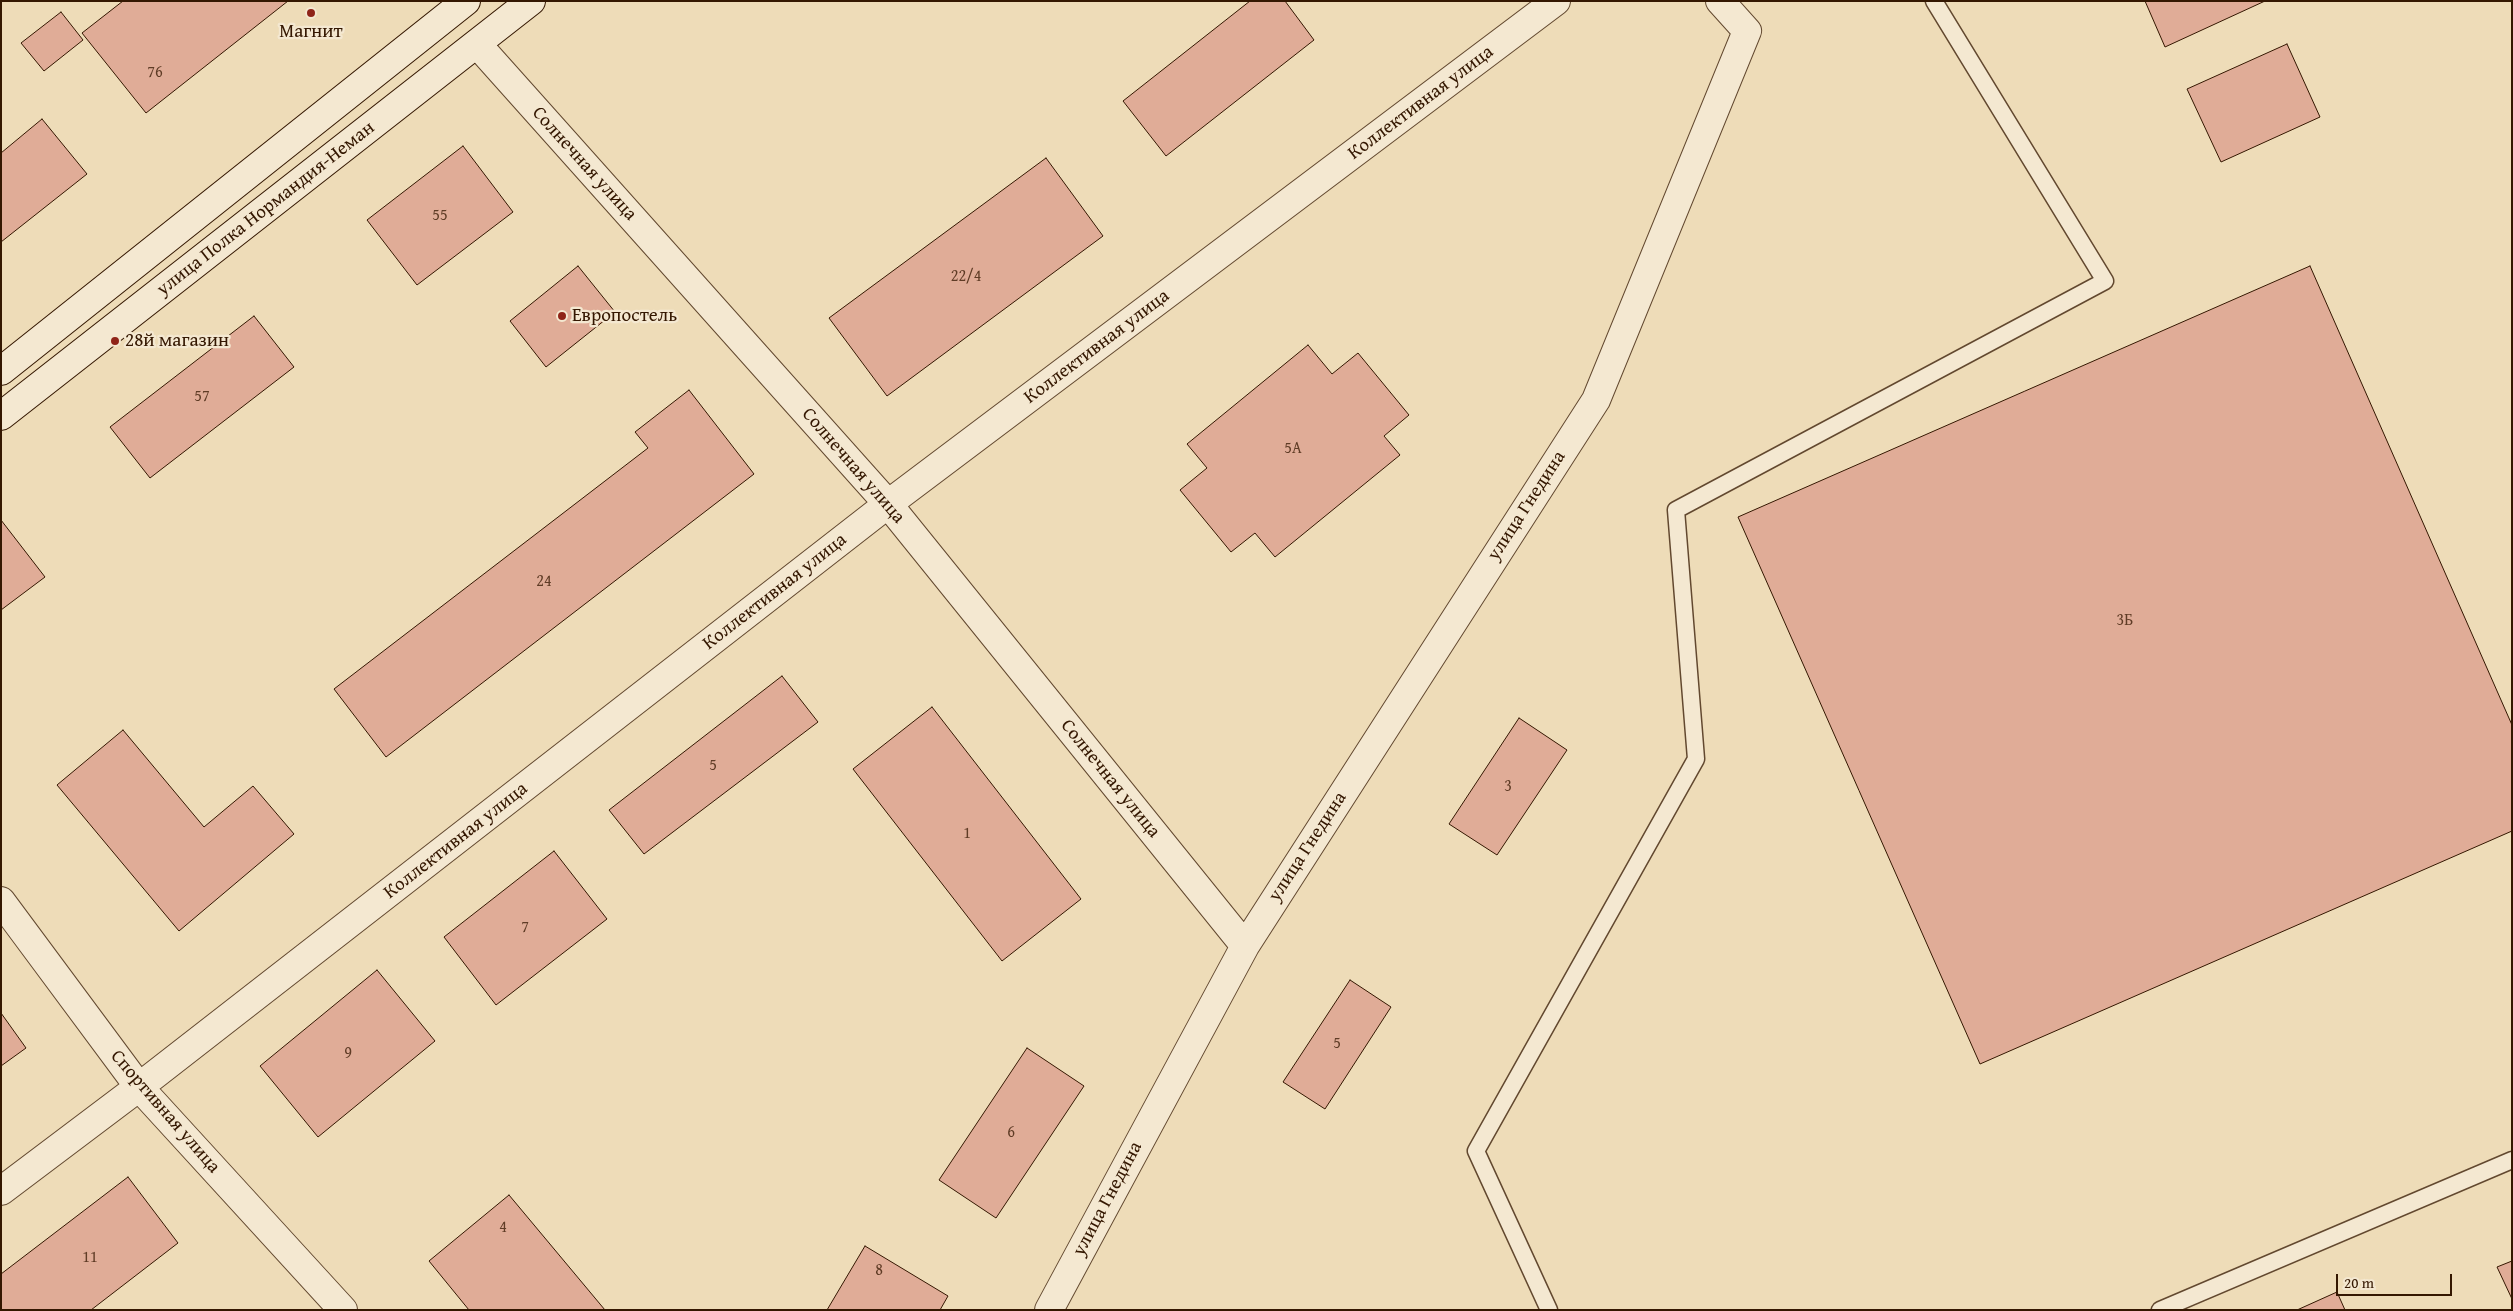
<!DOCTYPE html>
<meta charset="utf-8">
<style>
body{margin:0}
#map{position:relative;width:2513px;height:1311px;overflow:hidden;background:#eedcb8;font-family:"Gentium Book Plus",serif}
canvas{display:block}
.frame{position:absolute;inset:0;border:2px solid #341701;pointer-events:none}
.scale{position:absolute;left:2336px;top:1274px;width:116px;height:22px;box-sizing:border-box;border:2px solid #341701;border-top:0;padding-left:6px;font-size:15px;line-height:18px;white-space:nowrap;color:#341701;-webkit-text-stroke:4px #f4e8d1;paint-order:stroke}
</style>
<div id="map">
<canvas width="2513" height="1311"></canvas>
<div class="frame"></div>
<div class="scale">20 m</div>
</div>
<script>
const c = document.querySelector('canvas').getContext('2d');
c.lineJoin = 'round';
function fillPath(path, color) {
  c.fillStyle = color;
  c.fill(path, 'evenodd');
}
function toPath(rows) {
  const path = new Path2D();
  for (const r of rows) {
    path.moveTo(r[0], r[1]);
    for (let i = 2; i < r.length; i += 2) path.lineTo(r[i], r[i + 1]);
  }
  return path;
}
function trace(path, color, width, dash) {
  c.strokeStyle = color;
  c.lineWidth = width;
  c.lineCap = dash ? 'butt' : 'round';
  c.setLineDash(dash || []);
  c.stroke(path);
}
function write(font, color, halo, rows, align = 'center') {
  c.font = font + ' "Gentium Book Plus",serif';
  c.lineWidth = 4.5;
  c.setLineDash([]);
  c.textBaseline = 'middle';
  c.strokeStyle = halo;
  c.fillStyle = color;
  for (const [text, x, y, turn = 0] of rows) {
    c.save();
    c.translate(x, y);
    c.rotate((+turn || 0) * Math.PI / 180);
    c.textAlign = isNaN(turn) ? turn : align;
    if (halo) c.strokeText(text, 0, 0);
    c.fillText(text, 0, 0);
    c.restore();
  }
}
const building = toPath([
 [123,1,288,1,146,113,82,33,123,1],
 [1250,1,1285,1,1314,40,1166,156,1123,101,1250,1],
 [2145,1,2265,1,2165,47,2145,1],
 [61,12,83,40,44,71,21,43,61,12],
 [2287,44,2320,117,2221,162,2187,89,2287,44],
 [42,119,87,174,1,242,1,153,42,119],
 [463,146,513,212,417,285,367,220,463,146],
 [1046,158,1103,236,887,396,829,318,1046,158],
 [578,266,615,312,546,367,510,321,578,266],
 [2310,266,2512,725,2512,831,1980,1064,1738,517,2310,266],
 [254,316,294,367,150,478,110,427,254,316],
 [1308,345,1332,374,1358,353,1409,415,1384,436,1400,455,1275,557,1255,533,1231,552,1180,490,1207,468,1187,444,1308,345],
 [689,390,754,474,386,757,334,689,648,448,635,432,689,390],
 [1,520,45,577,1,610,1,520],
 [782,676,818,722,644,854,609,810,782,676],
 [932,707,1081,899,1002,961,853,769,932,707],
 [1519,718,1567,750,1497,855,1449,824,1519,718],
 [123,730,204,827,253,786,294,834,179,931,57,785,123,730],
 [554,851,607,919,496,1005,444,937,554,851],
 [377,970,435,1041,318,1137,260,1066,377,970],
 [1350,980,1391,1007,1325,1109,1283,1082,1350,980],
 [1,1013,26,1048,1,1066,1,1013],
 [1027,1048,1084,1086,996,1218,939,1180,1027,1048],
 [128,1177,178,1243,91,1310,1,1310,1,1274,128,1177],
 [509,1195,605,1310,469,1310,429,1261,509,1195],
 [865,1246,948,1296,940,1310,827,1310,865,1246],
 [2512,1261,2512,1299,2497,1267,2512,1261],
 [2337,1292,2345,1310,2297,1310,2337,1292]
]);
const lane = toPath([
 [1549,1310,1476,1151,1696,759,1676,510,2105,281,1934,1],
 [2160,1310,2512,1160]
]);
const street = toPath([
 [477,44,888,504,1245,946],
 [1,901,139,1087,343,1310],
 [1,1191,139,1087,888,504,1556,1],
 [1049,1310,1245,946,1596,400,1747,31,1720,1]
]);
const secondary = toPath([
 [1,371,466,1],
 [1,416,531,1]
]);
const markers = [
 [311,13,5,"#8f2418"],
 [562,316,5,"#8f2418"],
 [115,341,5,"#8f2418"]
];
const numberNames = [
 ["76",155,73],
 ["55",440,216],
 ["22/4",966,277],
 ["57",202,397],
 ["5А",1293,449],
 ["24",544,582],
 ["3Б",2125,621],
 ["5",713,766],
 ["3",1508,787],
 ["1",967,834],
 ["7",525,928],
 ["5",1337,1044],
 ["9",348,1054],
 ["6",1011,1133],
 ["4",503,1228],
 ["11",90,1258],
 ["8",879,1271]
];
const poiNames = [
 ["Магнит",311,32,"center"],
 ["Европостель",572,316],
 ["28й магазин",125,341]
];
const streetNames = [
 ["Коллективная улица",1421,103,-37],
 ["Солнечная улица",584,164,48],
 ["улица Полка Нормандия-Неман",266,209,-38],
 ["Коллективная улица",1097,347,-37],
 ["Солнечная улица",853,466,49],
 ["улица Гнедина",1527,506,-57],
 ["Коллективная улица",775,592,-38],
 ["Солнечная улица",1110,779,51],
 ["Коллективная улица",456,841,-38],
 ["улица Гнедина",1308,847,-57],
 ["Спортивная улица",165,1112,49],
 ["улица Гнедина",1108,1199,-62]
];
fillPath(building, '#e0ac97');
trace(building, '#341701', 1);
trace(lane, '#62482f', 19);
trace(street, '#62482f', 30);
trace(secondary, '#341701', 30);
trace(lane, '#f4e8d1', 16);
trace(street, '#f4e8d1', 28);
trace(secondary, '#f4e8d1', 28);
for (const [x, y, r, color] of markers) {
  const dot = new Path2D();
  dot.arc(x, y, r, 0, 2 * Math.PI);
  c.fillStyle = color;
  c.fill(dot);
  trace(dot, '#f4e8d1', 2);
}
write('16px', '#5f3c26', null, numberNames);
write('19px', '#341701', '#f4e8d1', poiNames, 'left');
write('19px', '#341701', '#f4e8d1', streetNames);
</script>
